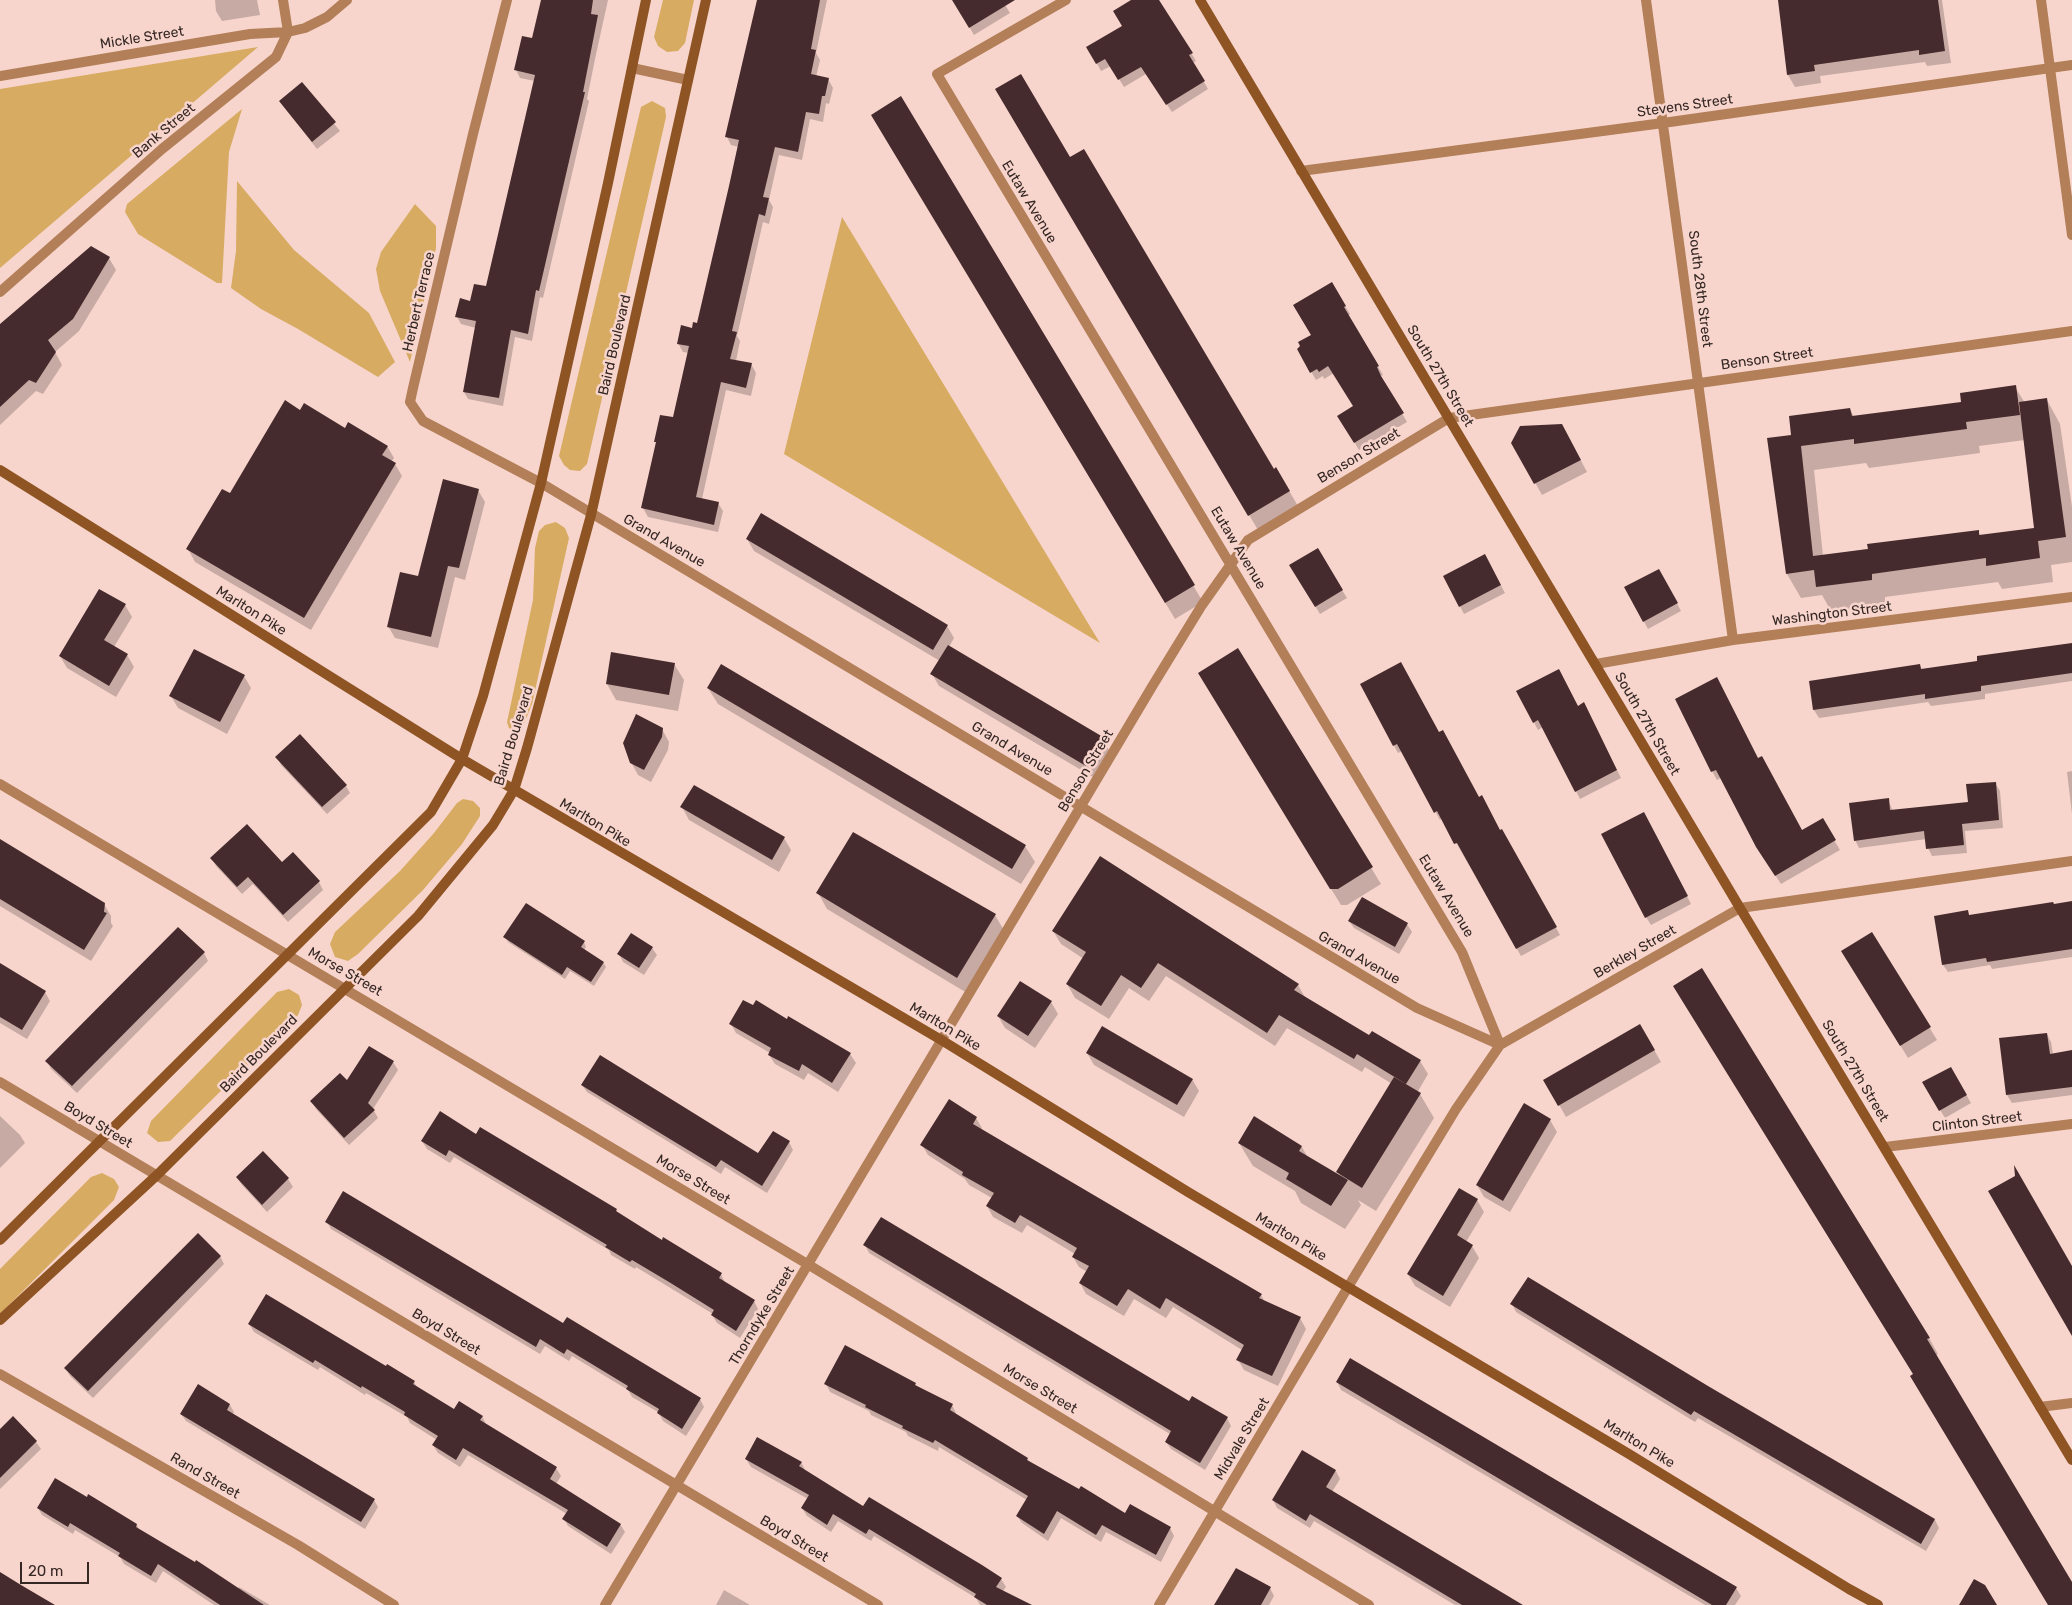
<!DOCTYPE html>
<style>
body{margin:0}
#map{position:relative;width:2072px;height:1605px;overflow:hidden;background:#f8d5cc;font-family:Rubik,sans-serif}
canvas{display:block}
.scale{position:absolute;left:20px;top:1562px;width:69px;height:22px;box-sizing:border-box;border:2px solid #342724;border-top:0;padding-left:6px;font-size:15px;line-height:18px;white-space:nowrap;color:#342724;-webkit-text-stroke:4px #f8d5cc;paint-order:stroke}
</style>
<div id="map">
<canvas width="2072" height="1605"></canvas>
<div class="scale">20 m</div>
</div>
<script>
const c = document.querySelector('canvas').getContext('2d');
c.lineJoin = 'round';
function fillPath(path, color) {
  c.fillStyle = color;
  c.fill(path, 'evenodd');
}
function toPath(rows) {
  const path = new Path2D();
  for (const r of rows) {
    path.moveTo(r[0], r[1]);
    for (let i = 2; i < r.length; i += 2) path.lineTo(r[i], r[i + 1]);
  }
  return path;
}
function trace(path, color, width, dash) {
  c.strokeStyle = color;
  c.lineWidth = width;
  c.lineCap = dash ? 'butt' : 'round';
  c.setLineDash(dash || []);
  c.stroke(path);
}
function write(font, color, halo, rows, align = 'center') {
  c.font = font + ' Rubik,sans-serif';
  c.lineWidth = 5;
  c.setLineDash([]);
  c.textBaseline = 'middle';
  c.strokeStyle = halo;
  c.fillStyle = color;
  for (const [text, x, y, turn = 0] of rows) {
    c.save();
    c.translate(x, y);
    c.rotate((+turn || 0) * Math.PI / 180);
    c.textAlign = isNaN(turn) ? turn : align;
    if (halo) c.strokeText(text, 0, 0);
    c.fillText(text, 0, 0);
    c.restore();
  }
}
const green = toPath([
 [663,0,694,0,685,43,678,51,667,52,658,46,654,37],
 [258,47,0,268,0,89],
 [652,101,665,108,666,117,587,464,580,471,570,470,564,465,559,456,641,107],
 [242,109,229,152,222,283,217,283,138,234,125,212,127,204],
 [237,181,294,250,369,313,395,362,378,377,298,329,261,309,231,288,236,251],
 [415,204,436,226,436,248,410,362,380,291,376,269,381,252],
 [842,217,958,408,1100,643,784,454],
 [556,522,565,528,569,538,532,704,522,729,515,732,509,728,507,722,533,600,535,548,539,531,545,525],
 [463,799,473,801,480,808,480,816,462,844,423,890,358,954,348,961,335,957,330,944,335,932,400,871,434,833,457,803],
 [289,989,299,995,302,1005,298,1015,170,1141,158,1142,147,1133,151,1121,277,992],
 [102,1173,114,1179,119,1187,114,1200,0,1314,0,1269,91,1177]
]);
const shadow = toPath([
 [215,0,257,0,260,15,222,21,216,11],
 [543,0,608,0,595,59,587,99,589,101,543,298,540,297,532,341,515,337,503,406,468,399,464,392,476,328,461,324,457,317,487,288,535,81,520,78,516,70,533,39],
 [760,0,827,0,816,53,820,60,816,77,828,79,833,88,829,104,826,103,823,122,810,119,802,160,779,155,769,200,773,207,769,224,763,222,737,336,740,341,736,361,751,364,756,373,751,396,726,390,702,499,718,503,723,511,718,532,648,517,643,508,657,445,656,442,674,419,689,353,683,352,678,343,698,324,739,147,731,145,727,137],
 [960,0,1002,0,1010,13,974,35,955,3],
 [1134,0,1159,0,1196,61,1193,63,1208,89,1172,112,1146,74,1124,87,1111,66,1101,71,1088,47,1123,26],
 [1779,0,1942,0,1951,63,1927,66,1925,62,1820,76,1821,83,1795,87,1788,75],
 [302,84,340,131,317,149,280,102],
 [997,89,1070,158,1274,470,1276,469,1298,506,1258,530],
 [901,98,1203,602,1175,619,882,131],
 [109,258,116,270,79,331,55,352,62,365,43,394,36,391,0,425,0,325],
 [1331,283,1350,314,1348,316,1383,375,1381,376,1385,384,1407,422,1359,450,1339,416,1354,407,1334,373,1324,379,1323,376,1316,380,1298,349,1313,336],
 [2015,387,2025,403,2047,400,2060,424,2072,507,2072,562,2051,565,2053,582,2002,589,1998,582,1885,597,1885,604,1831,611,1822,595,1801,598,1787,574,1793,436,1850,409,1854,417,1963,403],
 [2025,440,2036,529,1981,536,1978,531,1823,556,1814,470,1866,463,1869,468,1980,453,1979,446],
 [301,411,387,446,394,458,391,462,395,464,402,476,311,630,195,562,188,549,230,495],
 [1569,438,1587,472,1542,495,1513,443],
 [478,490,485,502,465,580,455,577,438,648,395,638,388,626],
 [747,539,947,626,954,638,949,647,1102,738,1109,750,1093,777,939,686,932,674,940,661,754,551],
 [1317,550,1347,598,1320,614,1291,566],
 [1489,563,1505,593,1464,614,1444,576],
 [1659,570,1681,611,1648,629,1626,588],
 [125,605,132,617,114,647,127,655,134,667,116,697,67,668,60,656],
 [2072,644,2072,681,1985,694,1985,699,1931,706,1928,702,1819,718,1814,710,1810,682,1920,666,1922,670,1979,662],
 [1238,650,1381,884,1347,905,1341,905,1209,690],
 [674,664,684,680,678,711,616,700,607,684],
 [244,676,251,688,227,734,178,708,171,696],
 [1361,684,1439,734,1500,831,1502,830,1560,935,1521,956,1442,818,1440,820,1402,751,1398,753],
 [708,688,1025,846,1035,862,1021,884,718,704],
 [1518,692,1577,707,1588,712,1621,778,1580,799,1543,727,1538,730],
 [1677,700,1758,759,1802,832,1822,820,1840,850,1781,884,1763,856,1721,778,1717,780,1712,771],
 [662,729,669,742,668,750,651,782,638,775,631,762],
 [277,757,346,786,350,793,327,814,281,765],
 [2072,771,2072,814,2067,772],
 [1995,783,2000,791,2003,828,1965,831,1967,853,1932,856,1928,848,1927,839,1859,848,1855,840,1888,800,1893,811,1970,803],
 [694,787,784,838,791,850,779,872,689,820,682,807],
 [1648,821,1691,904,1651,925,1646,917],
 [853,833,995,915,1005,932,967,993,827,909,818,893],
 [0,840,104,904,111,916,111,923,113,926,91,961,0,906],
 [212,858,282,864,319,882,323,890,288,922,253,884,242,894,216,866],
 [2072,902,2072,957,1992,969,1990,965,1948,972,1943,965,1967,912,1970,916],
 [1349,921,1407,924,1412,932,1399,954,1354,928],
 [1053,931,1298,985,1306,999,1369,1037,1420,1061,1428,1074,1417,1093,1420,1094,1434,1118,1376,1211,1358,1200,1361,1205,1345,1229,1301,1203,1295,1191,1253,1166,1239,1143,1302,1147,1308,1158,1341,1177,1338,1172,1392,1084,1365,1067,1362,1072,1287,1028,1275,1046,1166,976,1149,1001,1129,988,1109,1019,1075,998,1067,984,1084,959,1061,944],
 [1872,933,1937,1040,1908,1058,1850,963],
 [505,937,584,942,586,947,584,950,603,962,606,967,594,986,570,971,565,979,508,942],
 [652,948,657,955,644,975,623,962,619,954],
 [204,953,208,961,77,1093,51,1069,47,1061],
 [0,965,45,992,50,1001,27,1039,0,1023],
 [1675,987,1929,1338,1938,1354,1935,1356,2072,1584,2072,1605,2049,1605,1914,1375],
 [1051,1002,1058,1014,1035,1048,1005,1028,998,1016],
 [788,1020,850,1054,856,1063,838,1092,808,1073,804,1080,775,1064,769,1055,770,1053,736,1033,731,1024],
 [1640,1025,1661,1062,1566,1117,1545,1080],
 [2047,1034,2051,1042,2053,1054,2072,1051,2072,1095,2012,1103,2007,1095,2001,1039],
 [1087,1053,1192,1079,1199,1091,1184,1117,1094,1065],
 [393,1062,398,1070,373,1109,378,1118,349,1145,316,1109,311,1101],
 [1951,1069,1971,1103,1945,1118,1923,1082],
 [582,1085,759,1155,789,1142,793,1150,767,1193,725,1167,721,1174,587,1092],
 [0,1116,20,1135,25,1143,0,1168],
 [976,1118,982,1128,981,1130,1261,1295,1265,1302,1300,1318,1306,1329,1278,1386,1244,1370,1238,1360,1242,1350,1173,1307,1166,1318,1134,1299,1124,1316,1086,1294,1080,1283,1087,1272,1079,1267,1073,1257,1075,1254,1027,1225,1022,1233,993,1217,987,1206,992,1198,969,1185,965,1179,928,1155,922,1145],
 [1550,1120,1557,1132,1510,1212,1484,1197,1477,1185],
 [477,1136,616,1210,619,1215,662,1241,721,1274,725,1283,754,1301,758,1309,740,1338,717,1323,712,1315,713,1314,636,1267,635,1269,611,1255,609,1250,454,1157,450,1163,427,1149,422,1141],
 [263,1153,288,1179,293,1187,267,1212,242,1185,237,1178],
 [1477,1200,1484,1212,1466,1242,1472,1246,1479,1258,1450,1307,1415,1286,1408,1274],
 [327,1222,564,1325,700,1399,704,1407,686,1436,663,1421,658,1412,632,1397,628,1390,572,1356,569,1361,545,1346,540,1354,331,1229],
 [865,1245,1189,1403,1227,1418,1231,1426,1205,1470,1171,1449,1166,1442,1170,1434,869,1253],
 [220,1256,224,1264,93,1398,70,1376,66,1369],
 [1512,1304,1708,1387,1935,1520,1939,1528,1926,1551,1698,1418,1695,1422,1516,1312],
 [249,1324,386,1368,414,1382,417,1387,455,1410,482,1416,486,1424,556,1468,561,1476,556,1484,620,1524,625,1532,611,1554,568,1526,564,1519,567,1514,468,1455,460,1467,438,1453,433,1445,437,1440,410,1423,407,1417,366,1393,365,1395,320,1367,318,1370,254,1332],
 [1337,1382,1736,1588,1741,1596,1735,1605,1705,1605,1341,1390],
 [826,1384,915,1384,917,1388,952,1405,956,1413,955,1415,1027,1459,1030,1462,1125,1515,1170,1528,1174,1536,1161,1562,1106,1532,1101,1542,1061,1518,1048,1541,1022,1523,1017,1516,1027,1500,939,1447,938,1451,908,1436,906,1432,871,1415,869,1411,830,1392],
 [230,1405,234,1412,233,1414,374,1500,378,1507,365,1529,186,1421,181,1414],
 [13,1418,36,1442,41,1449,0,1489,0,1431],
 [1303,1452,1336,1471,1340,1479,1332,1492,1521,1605,1455,1605,1314,1521,1310,1528,1277,1508,1273,1500],
 [746,1459,801,1462,805,1470,864,1508,1001,1579,1006,1587,1002,1592,1029,1605,980,1605,976,1598,874,1536,871,1541,838,1521,831,1532,807,1516,802,1508,808,1499,751,1467],
 [38,1508,137,1525,139,1530,238,1589,239,1587,270,1605,214,1605,163,1571,156,1583,124,1564,120,1557,75,1530,73,1534,42,1515],
 [1270,1588,1274,1596,1269,1605,1216,1605],
 [724,1590,750,1605,716,1605]
]);
const building = toPath([
 [541,0,593,0,591,14,598,15,583,92,585,92,539,291,536,290,528,334,511,330,499,398,463,392,476,321,455,317,460,298,470,301,474,284,486,286,535,75,514,70,522,36,532,38],
 [757,0,820,0,811,49,816,50,811,74,829,78,825,96,822,96,819,114,806,112,798,152,775,147,763,197,769,198,765,216,759,214,732,331,737,332,730,359,752,363,746,388,721,382,696,497,719,502,714,525,641,508,656,442,654,442,660,415,673,417,689,346,677,344,681,325,692,328,693,322,697,323,729,186,739,140,725,137],
 [952,0,1015,0,969,28],
 [1131,0,1159,0,1193,53,1189,55,1205,81,1166,105,1141,67,1118,80,1105,59,1096,64,1086,47,1122,26,1113,11],
 [1778,0,1938,0,1945,51,1919,55,1919,50,1814,65,1815,71,1787,75],
 [1021,74,1070,157,1084,149,1274,469,1276,467,1290,491,1248,516,995,89],
 [302,82,336,122,312,142,279,101],
 [901,96,1195,585,1165,603,871,115],
 [91,246,110,257,73,319,48,340,56,352,36,383,29,380,0,407,0,324],
 [1332,282,1346,306,1344,307,1379,366,1377,367,1381,376,1404,413,1354,443,1337,416,1353,406,1328,366,1319,372,1317,369,1310,373,1297,349,1300,346,1298,342,1311,335,1293,305],
 [2016,385,2020,415,1966,422,1967,429,1854,444,1854,439,1801,446,1813,556,1868,549,1867,544,1979,530,1979,535,2034,528,2019,402,2047,398,2066,537,2038,541,2040,558,1986,566,1986,558,1872,574,1872,580,1816,587,1814,570,1786,574,1767,438,1791,435,1789,416,1850,408,1852,416,1961,402,1960,393],
 [285,400,300,410,304,403,345,428,348,422,388,446,382,455,396,463,304,618,186,549,222,489,230,493],
 [1562,424,1581,460,1534,484,1511,443,1520,426],
 [443,479,479,489,459,568,448,566,431,637,387,627,400,572,418,576],
 [761,513,948,625,933,650,746,539],
 [1318,548,1343,590,1315,607,1289,565],
 [1485,554,1501,585,1459,607,1443,576],
 [1659,569,1678,603,1643,622,1624,587],
 [99,589,126,604,104,640,128,654,109,686,59,656],
 [2072,643,2072,673,1981,686,1981,691,1925,699,1925,694,1813,710,1809,681,1920,664,1921,669,1977,661,1977,656],
 [948,645,1103,737,1086,766,930,674],
 [1238,648,1373,867,1338,889,1330,889,1198,673],
 [194,649,245,675,220,722,169,696],
 [611,652,675,663,669,695,606,684],
 [1401,662,1439,732,1443,730,1479,797,1482,795,1500,830,1502,829,1557,927,1516,949,1457,843,1454,844,1437,811,1434,813,1397,744,1393,746,1360,684],
 [721,664,1026,845,1012,869,707,688],
 [1559,669,1578,706,1584,702,1617,770,1575,792,1538,720,1533,723,1516,691],
 [1717,677,1758,758,1762,756,1802,830,1823,818,1836,840,1775,876,1756,847,1716,770,1711,772,1675,699],
 [636,714,663,728,662,737,644,770,630,763,623,743],
 [300,734,347,785,322,807,275,757],
 [1996,782,1999,820,1962,824,1964,845,1926,849,1924,831,1854,841,1849,803,1889,798,1890,810,1968,802,1966,784],
 [694,785,785,837,772,860,680,807],
 [1644,812,1688,896,1645,918,1601,834],
 [247,824,282,862,293,852,320,881,283,915,248,877,237,887,210,858],
 [853,832,996,914,957,978,816,893],
 [0,839,105,903,104,912,107,913,84,950,0,899],
 [1100,856,1299,984,1294,990,1369,1035,1372,1031,1421,1060,1406,1084,1357,1054,1354,1059,1279,1015,1267,1033,1158,963,1141,988,1121,975,1101,1006,1066,984,1086,952,1052,931],
 [1362,897,1408,923,1395,947,1348,921],
 [2072,901,2072,949,1987,962,1986,958,1942,965,1934,916,1968,910,1969,915,2053,902,2054,904],
 [526,903,585,941,581,947,604,962,591,982,567,967,562,975,503,937],
 [178,927,205,952,72,1086,45,1061],
 [1872,932,1931,1027,1900,1046,1841,951],
 [631,933,653,947,639,968,617,954],
 [0,963,46,991,22,1030,0,1017],
 [1702,968,1930,1338,1927,1339,2072,1582,2072,1605,2048,1605,1910,1376,1913,1374,1673,986],
 [1020,981,1052,1001,1028,1036,997,1016],
 [743,1000,753,1005,756,1000,787,1019,788,1016,851,1053,832,1083,802,1064,799,1071,768,1055,771,1048,729,1024],
 [1640,1024,1655,1050,1558,1106,1543,1080],
 [1102,1026,1193,1079,1177,1105,1086,1053],
 [2047,1033,2050,1054,2072,1050,2072,1087,2006,1095,1999,1038],
 [369,1046,394,1061,368,1103,375,1110,344,1138,310,1101,340,1073,347,1080],
 [600,1055,758,1153,773,1131,790,1141,762,1186,721,1160,716,1167,581,1085],
 [1951,1067,1967,1095,1939,1111,1922,1082],
 [1394,1077,1421,1093,1362,1188,1336,1172],
 [949,1099,977,1117,973,1124,1262,1294,1259,1298,1301,1317,1272,1376,1236,1360,1244,1345,1166,1298,1160,1309,1128,1289,1117,1306,1079,1283,1089,1266,1072,1257,1077,1248,1020,1215,1015,1223,986,1206,994,1193,962,1175,963,1172,920,1145],
 [1524,1103,1551,1119,1503,1201,1476,1185],
 [440,1111,476,1134,480,1127,617,1209,616,1211,662,1240,663,1237,722,1273,719,1278,755,1300,736,1331,711,1315,714,1310,669,1282,632,1260,630,1262,605,1247,607,1245,449,1150,446,1156,421,1141],
 [1254,1116,1302,1146,1299,1151,1348,1180,1331,1206,1286,1179,1289,1173,1238,1143],
 [263,1151,289,1178,262,1205,236,1177],
 [2014,1165,2072,1266,2072,1336,1988,1191,2015,1176],
 [1459,1188,1478,1199,1457,1235,1473,1245,1443,1296,1407,1274],
 [343,1191,563,1323,567,1317,701,1398,682,1429,657,1413,659,1409,626,1389,628,1386,567,1349,564,1354,540,1339,536,1347,325,1222],
 [881,1217,1189,1401,1192,1396,1228,1417,1200,1463,1165,1442,1171,1431,863,1245],
 [198,1233,221,1256,88,1391,64,1368],
 [1528,1277,1708,1386,1935,1519,1921,1544,1694,1411,1691,1415,1510,1304],
 [266,1294,386,1366,387,1364,415,1381,413,1384,454,1409,459,1401,483,1416,480,1420,557,1467,550,1479,621,1524,607,1547,562,1519,568,1510,463,1448,456,1460,432,1445,438,1436,404,1415,405,1412,362,1386,361,1388,315,1360,313,1363,248,1324],
 [845,1345,916,1383,915,1385,953,1404,950,1410,1028,1458,1027,1460,1079,1489,1081,1486,1125,1513,1130,1504,1171,1527,1156,1555,1102,1525,1096,1535,1057,1511,1044,1534,1016,1516,1028,1496,935,1440,933,1443,902,1428,903,1426,865,1407,866,1405,824,1384],
 [1350,1358,1737,1587,1726,1605,1712,1605,1336,1382],
 [198,1384,230,1404,227,1410,375,1499,361,1522,180,1414],
 [13,1416,37,1441,0,1478,0,1429],
 [757,1437,802,1462,799,1466,863,1506,869,1497,982,1565,1002,1578,996,1587,1032,1605,987,1605,974,1597,976,1594,869,1529,866,1534,833,1514,827,1525,801,1508,809,1495,745,1459],
 [1302,1450,1336,1470,1326,1487,1523,1605,1462,1605,1310,1514,1306,1521,1272,1500],
 [55,1478,87,1497,88,1494,106,1505,137,1524,136,1527,195,1562,196,1560,264,1605,220,1605,158,1564,151,1576,118,1556,120,1553,70,1523,68,1527,53,1518,37,1508],
 [1236,1568,1271,1587,1261,1605,1214,1605],
 [0,1572,21,1585,55,1605,0,1605],
 [1974,1579,1985,1585,1997,1605,1959,1605]
]);
const minor = toPath([
 [507,0,473,134,413,388,410,402,423,421,541,483,1417,1008,1500,1045],
 [1066,0,937,74,1462,952,1500,1045],
 [1646,0,1733,640],
 [2041,0,2072,235],
 [632,68,688,80],
 [0,76,250,34,288,32,283,0],
 [1301,171,1663,123,2072,65],
 [0,292,162,149,276,57,288,32,305,28,327,17,347,0],
 [1596,664,1733,640,2072,597],
 [0,784,809,1265,1369,1605],
 [0,1082,878,1605],
 [1885,1147,2072,1124],
 [0,1374,298,1545,394,1605],
 [2040,1407,2072,1403],
 [605,1605,1153,685,1202,605,1248,540,1449,418,2072,331],
 [1159,1605,1348,1287,1456,1109,1500,1045,1740,908,2072,861]
]);
const secondary = toPath([
 [1200,0,1740,908,2072,1460],
 [0,470,462,759,943,1041,1188,1192,1629,1454,1849,1589,1878,1605],
 [0,1240,431,812,462,759,483,696,541,483,608,183,646,0],
 [0,1320,156,1176,418,916,493,825,514,790,527,748,591,515,706,0]
]);
const streetNames = [
 ["Mickle Street",142,38,-9],
 ["Stevens Street",1685,106,-8],
 ["Bank Street",164,131,-40],
 ["Eutaw Avenue",1029,202,59],
 ["South 28th Street",1700,289,83],
 ["Herbert Terrace",419,302,-77],
 ["Baird Boulevard",615,345,-77],
 ["Benson Street",1767,359,-8],
 ["South 27th Street",1440,376,59],
 ["Benson Street",1359,456,-31],
 ["Grand Avenue",664,541,30],
 ["Eutaw Avenue",1238,548,59],
 ["Marlton Pike",251,611,32],
 ["Washington Street",1832,614,-7],
 ["South 27th Street",1647,724,60],
 ["Baird Boulevard",514,736,-73],
 ["Grand Avenue",1012,749,31],
 ["Benson Street",1086,771,-59],
 ["Marlton Pike",595,823,31],
 ["Eutaw Avenue",1446,896,59],
 ["Berkley Street",1635,952,-30],
 ["Grand Avenue",1359,958,30],
 ["Morse Street",345,972,30],
 ["Marlton Pike",945,1027,31],
 ["Baird Boulevard",259,1054,-45],
 ["South 27th Street",1855,1071,59],
 ["Clinton Street",1977,1122,-7],
 ["Boyd Street",98,1125,31],
 ["Morse Street",693,1180,31],
 ["Marlton Pike",1291,1237,31],
 ["Thorndyke Street",762,1316,-59],
 ["Boyd Street",446,1332,31],
 ["Morse Street",1040,1389,31],
 ["Midvale Street",1242,1439,-59],
 ["Marlton Pike",1639,1444,31],
 ["Rand Street",205,1476,30],
 ["Boyd Street",794,1539,31]
];
fillPath(green, '#d7ab62');
fillPath(shadow, '#0003');
fillPath(building, '#462b2e');
trace(minor, '#b27f59', 10);
trace(secondary, '#8e5424', 10);
write('14px', '#342724', '#f8d5cc', streetNames);
</script>
